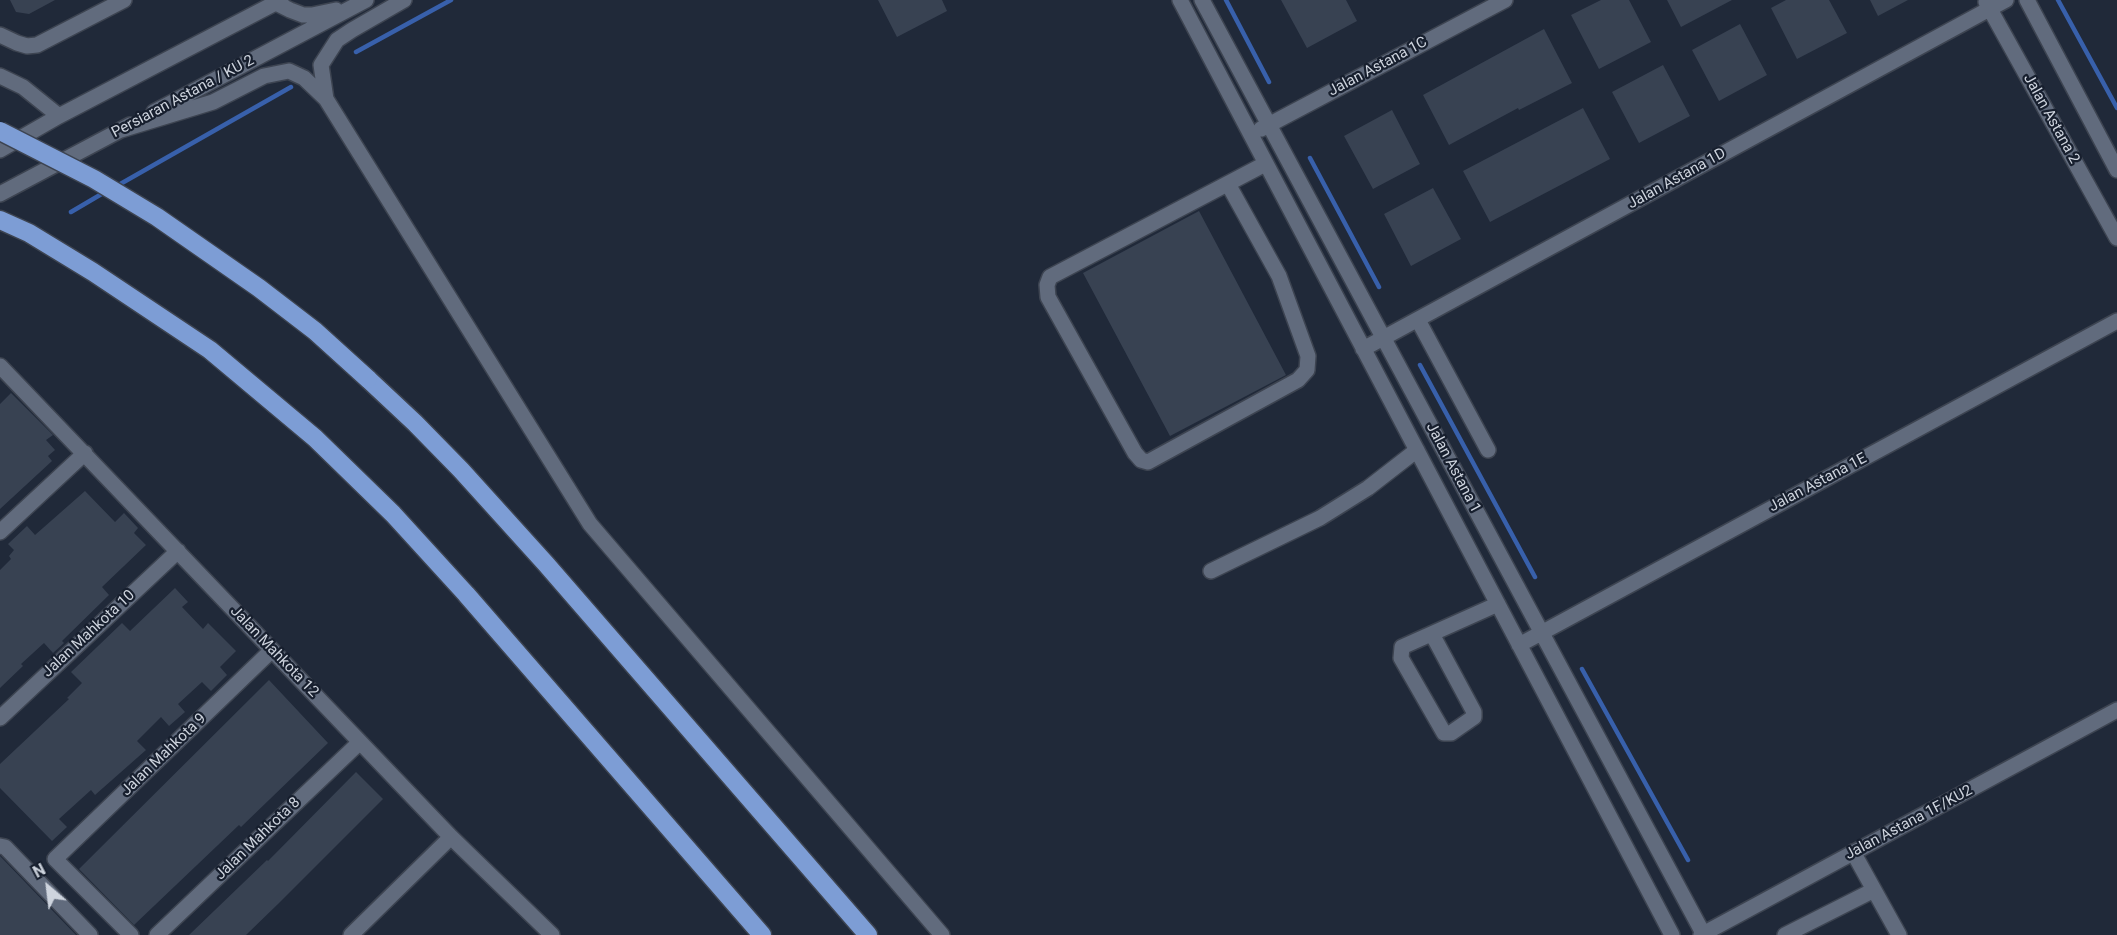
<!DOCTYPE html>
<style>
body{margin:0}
#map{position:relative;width:2117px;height:935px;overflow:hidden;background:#202939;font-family:Roboto,sans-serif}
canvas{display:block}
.north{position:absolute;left:18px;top:857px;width:60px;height:60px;-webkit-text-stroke:4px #171f2e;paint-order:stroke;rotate:332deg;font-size:16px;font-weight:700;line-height:24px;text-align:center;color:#ced4de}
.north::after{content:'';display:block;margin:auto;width:21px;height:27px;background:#ced4de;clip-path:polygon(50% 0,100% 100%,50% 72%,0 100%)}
</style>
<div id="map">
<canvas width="2117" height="935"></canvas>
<div class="north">N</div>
</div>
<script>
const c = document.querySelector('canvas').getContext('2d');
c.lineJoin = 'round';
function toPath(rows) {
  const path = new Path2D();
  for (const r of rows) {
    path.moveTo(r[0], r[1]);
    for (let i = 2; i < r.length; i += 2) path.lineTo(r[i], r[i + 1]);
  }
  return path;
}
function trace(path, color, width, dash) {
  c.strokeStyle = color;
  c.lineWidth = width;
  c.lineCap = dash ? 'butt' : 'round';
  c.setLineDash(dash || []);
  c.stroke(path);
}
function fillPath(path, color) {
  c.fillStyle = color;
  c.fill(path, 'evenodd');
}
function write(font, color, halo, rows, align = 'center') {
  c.font = font + ' Roboto,sans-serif';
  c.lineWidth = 4.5;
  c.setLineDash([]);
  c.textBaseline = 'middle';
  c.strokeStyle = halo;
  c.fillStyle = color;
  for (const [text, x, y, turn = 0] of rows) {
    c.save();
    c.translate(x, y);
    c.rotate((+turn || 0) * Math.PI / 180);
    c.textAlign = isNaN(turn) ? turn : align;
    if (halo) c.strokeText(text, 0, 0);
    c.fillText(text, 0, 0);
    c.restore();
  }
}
const stream = toPath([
 [1226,0,1269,82],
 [2058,0,2117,108],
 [356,52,451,0],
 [1310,158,1379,287],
 [115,187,291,87],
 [71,212,105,192],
 [1420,365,1535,577],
 [1582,669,1688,860]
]);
const building = toPath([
 [10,0,55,0,29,14,16,12],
 [878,0,942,0,947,11,897,37],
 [1281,0,1346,0,1357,21,1307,48],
 [1601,0,1629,0,1651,42,1599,69,1571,15],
 [1667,0,1732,0,1681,27],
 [1786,0,1829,0,1847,33,1797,59,1771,8],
 [1870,0,1908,0,1878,16],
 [1740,24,1767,75,1719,101,1692,50],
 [1544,29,1572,83,1519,110,1518,108,1449,145,1423,95],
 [1663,65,1690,116,1639,143,1612,92],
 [1583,108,1610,159,1490,222,1463,171],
 [1392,110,1420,164,1373,189,1344,136],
 [1433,188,1461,239,1411,266,1384,214],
 [1199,211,1286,375,1170,436,1083,273],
 [11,393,53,435,46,440,55,450,48,456,52,461,0,509,0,404],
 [85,491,115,522,124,513,138,528,134,533,146,545,102,587,109,595,62,641,64,643,53,653,44,643,21,664,23,666,0,688,0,570,11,559,9,556,14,550,8,544,27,526,35,535],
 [175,588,188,602,182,607,203,629,208,623,236,651,220,667,227,675,211,691,202,682,178,704,185,712,169,726,161,717,137,741,146,750,95,795,91,790,59,819,67,827,52,841,0,788,0,764,69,699,67,698,82,683,71,672,122,623,130,631],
 [269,680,328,743,241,827,239,825,134,925,79,869],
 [356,772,383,799,278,904,246,935,189,935,267,860,268,861],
 [0,856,76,935,0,935]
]);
const minor = toPath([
 [274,0,276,3,290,10,303,15,312,15,336,10],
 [1180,0,1672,935],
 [1202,0,1704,935],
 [2027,0,2117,170],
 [1986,2,2117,238],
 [0,35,17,43,27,46,37,45,124,0],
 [0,76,23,87,59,116],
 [326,99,321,65,337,40,352,30,404,0],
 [154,112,366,0],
 [1261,129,1505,0],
 [121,130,213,102,264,76,289,71,304,78,326,99,590,524,942,935],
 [0,150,59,116,281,0],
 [1228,184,1279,276,1308,356,1307,370,1298,380,1148,462,1141,460,1135,453,1048,297,1047,285,1050,277,1265,164],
 [0,194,130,125],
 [1418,320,1488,450],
 [1363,349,2006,0],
 [0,366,451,837,552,935],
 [0,532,85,453],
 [1211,571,1320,518,1368,488,1417,450],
 [1432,634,1474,712,1474,717,1451,733,1444,733,1401,658,1402,647,1498,604],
 [1519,645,2117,321],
 [0,718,178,551],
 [0,846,5,847,90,935],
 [1853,852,1899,935],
 [131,935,55,859,272,650],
 [157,935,360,742],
 [351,935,451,837],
 [1701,935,2117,710],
 [1785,935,1874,890]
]);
const highway = toPath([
 [0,220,29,233,93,272,210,350,315,438,393,514,466,594,762,935],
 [368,379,415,423,461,470,546,564,868,935]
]);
const highwayBridge = toPath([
 [0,131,94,179,157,217,259,288,315,331,368,379]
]);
const streetNames = [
 ["Jalan Astana 1C",1378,67,-28],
 ["Persiaran Astana / KU 2",183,97,-28],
 ["Jalan Astana 2",2051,119,61],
 ["Jalan Astana 1D",1677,179,-29],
 ["Jalan Astana 1",1453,468,62],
 ["Jalan Astana 1E",1818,483,-28],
 ["Jalan Mahkota 10",89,634,-43],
 ["Jalan Mahkota 12",274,652,46],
 ["Jalan Mahkota 9",164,755,-44],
 ["Jalan Astana 1F/KU2",1909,823,-28],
 ["Jalan Mahkota 8",258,839,-44]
];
trace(stream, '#3860ab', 4.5);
fillPath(building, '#384252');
trace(minor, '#3d4451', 18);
trace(highway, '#3d4451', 21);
trace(minor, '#616b7d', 15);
trace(highway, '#7d9dd5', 18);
trace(highwayBridge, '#3d4451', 21, []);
trace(highwayBridge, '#7d9dd5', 18);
write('15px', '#ced4de', '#171f2e', streetNames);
</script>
